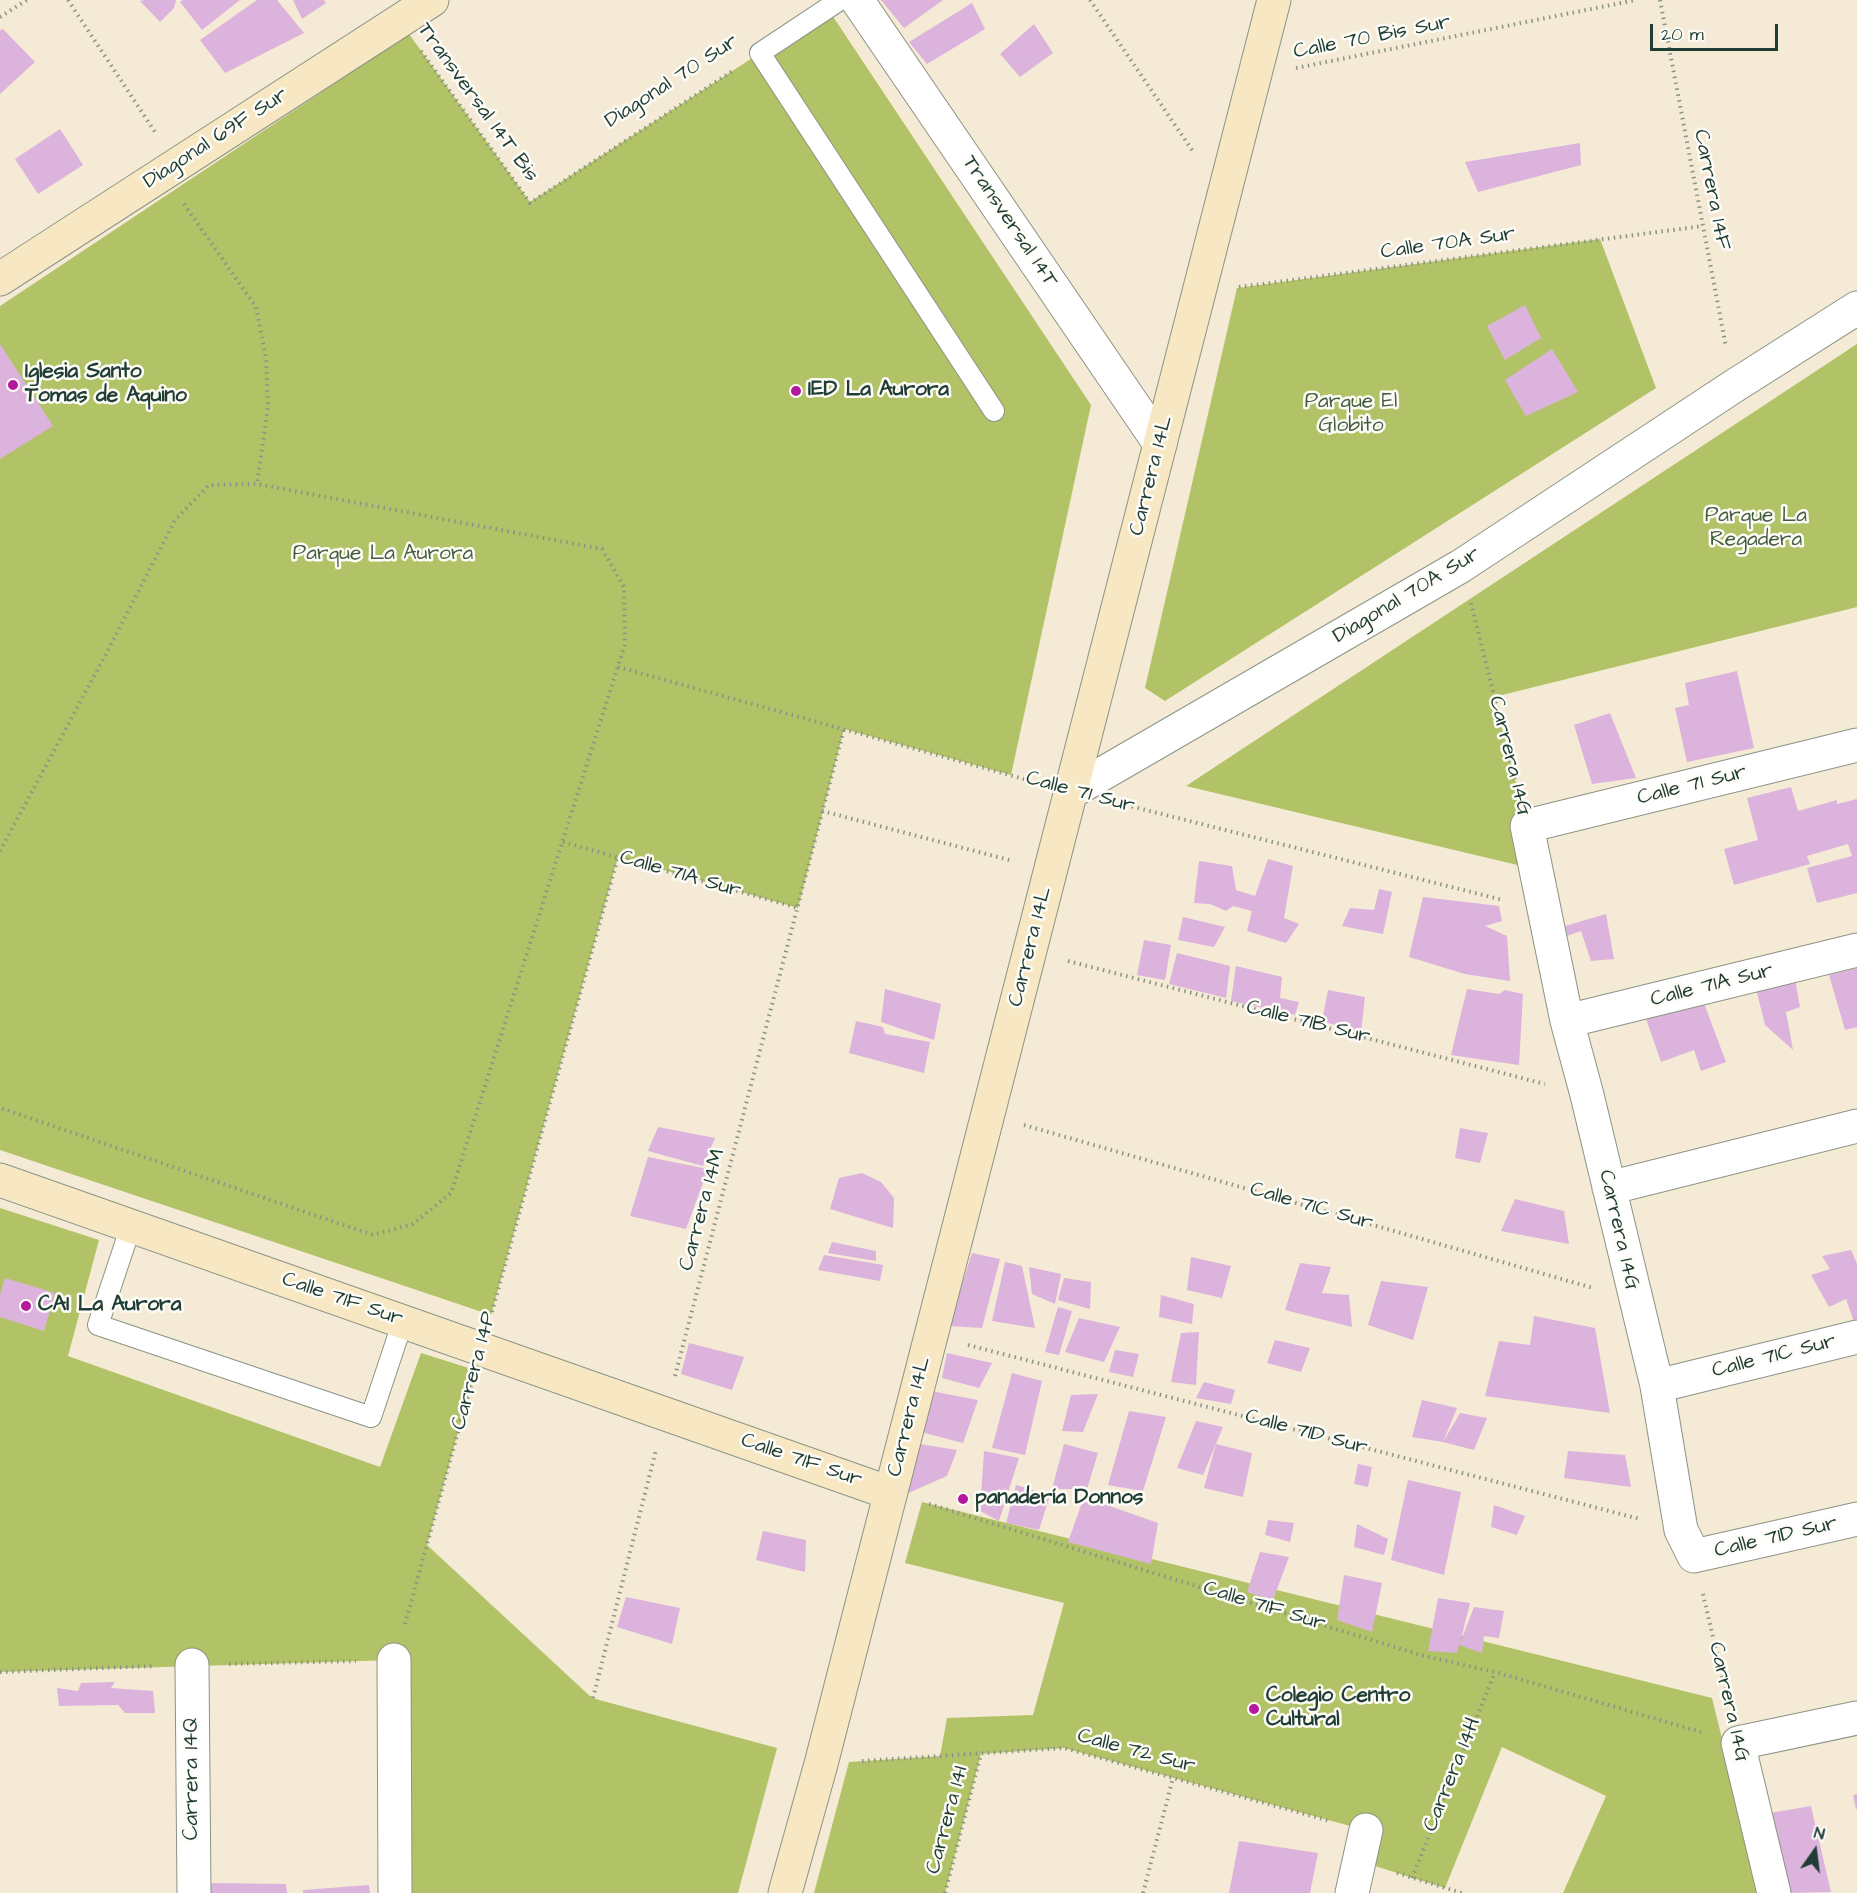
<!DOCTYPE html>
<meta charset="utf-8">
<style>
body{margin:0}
#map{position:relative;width:1857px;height:1893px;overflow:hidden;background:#f5ead5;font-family:"Architects Daughter",sans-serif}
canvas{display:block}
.north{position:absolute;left:1785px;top:1821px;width:60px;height:60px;-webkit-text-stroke:4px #fdfcf7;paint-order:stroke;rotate:14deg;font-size:16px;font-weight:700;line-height:24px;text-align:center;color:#1f3d34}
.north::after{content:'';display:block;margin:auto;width:21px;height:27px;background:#1f3d34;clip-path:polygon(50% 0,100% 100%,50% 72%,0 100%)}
.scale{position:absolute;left:1650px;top:24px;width:128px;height:27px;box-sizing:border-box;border:3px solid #1f3d34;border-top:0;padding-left:8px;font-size:18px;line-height:21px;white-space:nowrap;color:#1f3d34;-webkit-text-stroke:4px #fdfcf7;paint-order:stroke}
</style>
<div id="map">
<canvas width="1857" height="1893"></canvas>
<div class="north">N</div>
<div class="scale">20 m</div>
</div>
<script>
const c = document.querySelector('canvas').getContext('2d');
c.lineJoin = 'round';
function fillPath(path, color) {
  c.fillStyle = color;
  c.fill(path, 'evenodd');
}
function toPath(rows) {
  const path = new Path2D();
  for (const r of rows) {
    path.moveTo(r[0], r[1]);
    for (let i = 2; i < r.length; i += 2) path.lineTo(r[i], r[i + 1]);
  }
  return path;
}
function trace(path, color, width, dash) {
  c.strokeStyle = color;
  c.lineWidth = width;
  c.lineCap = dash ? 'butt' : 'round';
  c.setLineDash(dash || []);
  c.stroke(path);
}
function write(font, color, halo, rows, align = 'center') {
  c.font = font + ' "Architects Daughter",sans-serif';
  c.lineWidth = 5;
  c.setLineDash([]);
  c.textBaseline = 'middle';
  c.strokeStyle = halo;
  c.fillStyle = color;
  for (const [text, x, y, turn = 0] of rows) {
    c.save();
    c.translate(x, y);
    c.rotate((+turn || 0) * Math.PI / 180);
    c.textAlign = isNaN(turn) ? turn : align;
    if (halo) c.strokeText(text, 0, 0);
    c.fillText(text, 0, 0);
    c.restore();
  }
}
const green = toPath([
 [828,9,1091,405,1011,775,844,729,798,908,618,857,491,1315,0,1150,0,306,409,34,530,202],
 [1600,239,1656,388,1165,701,1145,688,1237,288],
 [1857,344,1857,607,1494,697,1527,826,1534,869,1186,786],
 [0,1208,99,1240,68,1356,380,1467,421,1353,475,1370,427,1545,592,1698,777,1748,738,1893,395,1893,394,1660,0,1672],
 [922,1502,1712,1698,1760,1893,1563,1893,1606,1796,1502,1747,1445,1888,1359,1861,1365,1830,1064,1748,981,1754,945,1893,814,1893,849,1762,940,1756,947,1718,1033,1715,1064,1603,905,1563]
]);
const building = toPath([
 [145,0,176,0,174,8,160,22,140,1],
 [183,0,240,0,202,30,180,2],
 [257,0,277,0,304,33,225,73,200,40],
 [293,0,324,0,326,3,302,19],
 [881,0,943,0,904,28],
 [972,3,985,29,927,64,909,42],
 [1034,24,1053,53,1020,77,1000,54],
 [3,29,35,62,0,94,0,30],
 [60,129,83,165,38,194,15,159],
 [1580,143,1581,165,1478,192,1465,162],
 [1525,305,1541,338,1505,360,1487,326],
 [0,344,53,426,0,459],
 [1552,349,1578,392,1526,416,1505,380],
 [1737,671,1754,748,1687,762,1675,708,1689,705,1685,683],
 [1610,713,1636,778,1592,784,1574,725],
 [1791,787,1798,811,1837,800,1837,804,1857,799,1857,893,1817,903,1807,868,1852,856,1848,844,1807,856,1810,864,1734,885,1724,849,1758,840,1747,798],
 [1268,859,1293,866,1284,918,1299,924,1286,943,1247,931,1252,911,1233,906,1226,911,1210,904,1194,903,1199,861,1232,866,1236,890,1255,896],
 [1379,889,1392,892,1383,934,1342,926,1350,908,1374,910],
 [1423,897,1499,906,1502,921,1485,926,1507,936,1510,981,1465,974,1409,957],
 [1606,914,1614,959,1591,961,1581,931,1558,939,1555,929],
 [1183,917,1225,927,1214,947,1178,940],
 [1144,940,1171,945,1165,980,1137,975],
 [1177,953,1230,966,1226,998,1169,984],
 [1236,966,1282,977,1280,998,1299,1002,1295,1015,1231,1001],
 [1857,968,1857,1027,1845,1030,1829,975],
 [1795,979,1800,1007,1786,1012,1793,1050,1765,1025,1755,985],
 [885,989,941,1004,934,1040,881,1022],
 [1467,989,1499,994,1505,990,1523,994,1519,1065,1451,1055],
 [1328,990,1365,997,1361,1033,1322,1021],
 [1699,990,1726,1062,1701,1071,1694,1050,1661,1062,1643,1010],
 [856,1021,883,1027,885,1034,930,1042,924,1073,849,1053],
 [658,1127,715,1138,703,1166,648,1151],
 [1460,1128,1488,1133,1480,1163,1455,1158],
 [648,1157,708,1169,686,1229,630,1216],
 [862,1173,881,1182,894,1198,893,1228,830,1209,839,1178],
 [1515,1199,1564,1211,1569,1244,1501,1231],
 [832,1242,876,1251,876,1261,828,1253],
 [1851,1250,1857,1264,1857,1331,1846,1299,1829,1307,1811,1275,1830,1269,1822,1256],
 [972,1253,1000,1259,982,1328,949,1326],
 [824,1255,883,1265,880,1281,818,1270],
 [1191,1257,1231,1266,1222,1298,1187,1290],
 [1005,1262,1022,1266,1035,1328,992,1321],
 [1300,1263,1331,1267,1322,1293,1349,1295,1352,1327,1285,1310],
 [1029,1267,1061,1274,1055,1304,1032,1294],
 [5,1278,55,1293,44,1331,0,1317,0,1294],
 [1064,1278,1091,1282,1090,1309,1058,1300],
 [1381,1281,1428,1287,1413,1340,1368,1325],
 [1161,1295,1194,1304,1192,1324,1159,1317],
 [1058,1307,1072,1311,1059,1355,1045,1352],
 [1534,1316,1595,1328,1610,1413,1485,1396,1499,1341,1530,1345],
 [1079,1318,1120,1327,1104,1362,1065,1352],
 [1199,1332,1196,1385,1171,1382,1181,1333],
 [1275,1340,1310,1348,1301,1372,1267,1363],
 [689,1343,744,1357,732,1390,681,1374],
 [1115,1350,1139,1354,1133,1377,1109,1372],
 [947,1353,992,1363,979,1388,942,1378],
 [1012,1373,1042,1381,1025,1455,992,1448],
 [1204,1382,1235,1390,1231,1404,1196,1398],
 [931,1391,978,1400,963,1443,917,1431],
 [1098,1394,1083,1432,1062,1431,1071,1395],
 [1422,1400,1457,1408,1443,1442,1412,1437],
 [1129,1411,1166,1417,1143,1491,1108,1485],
 [1460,1413,1487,1418,1474,1450,1443,1442],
 [1196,1421,1223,1427,1203,1475,1177,1468],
 [919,1444,957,1450,947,1476,906,1494],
 [1064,1444,1098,1453,1087,1489,1052,1489],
 [1216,1444,1252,1453,1243,1497,1204,1488],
 [984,1451,1019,1458,999,1521,980,1511],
 [1568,1451,1625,1455,1631,1487,1564,1478],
 [1358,1464,1372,1467,1368,1487,1354,1484],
 [1408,1480,1461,1492,1444,1575,1391,1560],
 [1016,1485,1050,1495,1039,1530,1006,1523],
 [1084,1497,1158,1523,1151,1564,1068,1542],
 [1494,1505,1525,1516,1517,1535,1491,1527],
 [1268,1520,1294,1523,1290,1542,1265,1535],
 [1357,1524,1388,1539,1384,1555,1354,1547],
 [763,1531,806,1540,805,1572,756,1560],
 [1260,1552,1289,1557,1273,1600,1247,1592],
 [1344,1575,1382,1583,1372,1632,1337,1620],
 [626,1597,680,1608,672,1644,617,1627],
 [1438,1598,1470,1603,1460,1643,1474,1607,1504,1611,1499,1638,1484,1636,1482,1653,1459,1645,1457,1653,1428,1651],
 [115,1682,111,1688,153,1691,155,1713,125,1713,118,1705,59,1706,57,1688,78,1691,81,1683],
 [1857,1794,1857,1809,1856,1809,1853,1795],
 [1811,1806,1831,1892,1787,1893,1770,1813],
 [1239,1841,1318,1853,1310,1893,1229,1893],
 [211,1883,286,1884,287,1893,211,1893],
 [369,1885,370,1893,303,1893,303,1890]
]);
const path = toPath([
 [68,0,155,132],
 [1090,0,1194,153],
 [1660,0,1726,347],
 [0,17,27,0],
 [421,51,530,203,734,70],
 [1296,68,1636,0],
 [184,204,256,307,266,358,268,407,257,484],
 [1239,287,1703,226],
 [1471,603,1517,788],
 [618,667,1035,782],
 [1126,805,1503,900],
 [822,811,1013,861],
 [563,842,798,908],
 [0,851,106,654,175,520,209,485,257,484,602,549,624,587,625,644,451,1193,413,1224,373,1235,0,1108],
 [1068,961,1545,1084],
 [1024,1125,1593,1288],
 [492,1312,618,857],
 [968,1345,1640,1519],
 [675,1376,844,729],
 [929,1504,1424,1656,1495,1672,1701,1732],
 [1703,1594,1729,1706],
 [405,1624,471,1385],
 [229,1664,356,1661],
 [0,1672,155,1666],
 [593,1698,656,1450],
 [862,1761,1064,1748,1330,1821],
 [1397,1873,1462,1893],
 [1412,1878,1495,1672],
 [945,1893,981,1754],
 [1143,1893,1173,1778]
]);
const lane = toPath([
 [840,0,760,53,994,411],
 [131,1226,98,1325,371,1417,403,1321]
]);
const street = toPath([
 [857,0,1160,444],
 [1857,745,1527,826,1567,1021,1587,1095,1657,1386,1681,1530,1694,1556,1857,1519],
 [1071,792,1461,566,1734,386,1857,308],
 [1567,1021,1857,950],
 [1609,1188,1857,1126],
 [1657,1386,1857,1337],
 [394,1660,395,1893],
 [192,1665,194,1893],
 [1352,1893,1366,1830],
 [1774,1893,1738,1743,1857,1718]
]);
const secondary = toPath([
 [0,279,432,0],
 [0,1180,890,1493],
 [785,1893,821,1764,1274,0]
]);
const markers = [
 [13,385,6,"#b5179e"],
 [796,391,6,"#b5179e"],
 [26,1306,6,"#b5179e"],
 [963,1499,6,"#b5179e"],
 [1254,1709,6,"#b5179e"]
];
const streetNames = [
 ["Calle 70 Bis Sur",1372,38,-11],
 ["Diagonal 70 Sur",672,82,-33],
 ["Transversal 14T Bis",477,103,54],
 ["Diagonal 69F Sur",216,139,-33],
 ["Carrera 14F",1711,190,79],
 ["Transversal 14T",1009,222,56],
 ["Calle 70A Sur",1448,244,-8],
 ["Carrera 14L",1152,476,-76],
 ["Diagonal 70A Sur",1407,596,-31],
 ["Carrera 14G",1509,756,76],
 ["Calle 71 Sur",1692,786,-14],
 ["Calle 71 Sur",1080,793,15],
 ["Calle 71A Sur",680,875,16],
 ["Carrera 14L",1031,947,-76],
 ["Calle 71A Sur",1712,986,-14],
 ["Calle 71B Sur",1308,1023,14],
 ["Calle 71C Sur",1311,1207,16],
 ["Carrera 14M",703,1210,-75],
 ["Carrera 14G",1618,1230,77],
 ["Calle 71F Sur",342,1300,19],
 ["Calle 71C Sur",1774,1357,-14],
 ["Carrera 14P",475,1371,-75],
 ["Carrera 14L",910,1417,-76],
 ["Calle 71D Sur",1306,1433,15],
 ["Calle 71F Sur",801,1461,19],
 ["Calle 71D Sur",1776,1538,-13],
 ["Calle 71F Sur",1264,1607,17],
 ["Carrera 14G",1728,1702,77],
 ["Calle 72 Sur",1136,1752,15],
 ["Carrera 14H",1453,1775,-68],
 ["Carrera 14Q",193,1779,-90],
 ["Carrera 14I",948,1820,-75]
];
const poiNames = [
 ["Iglesia Santo",25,373],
 ["Tomas de Aquino",25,397],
 ["IED La Aurora",808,391],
 ["CAI La Aurora",38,1306],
 ["panadería Donnos",975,1499],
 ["Colegio Centro",1266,1697],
 ["Cultural",1266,1721]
];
const parkNames = [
 ["Parque El",1351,403],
 ["Globito",1351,427],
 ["Parque La",1756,517],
 ["Regadera",1756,541],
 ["Parque La Aurora",383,555]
];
fillPath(green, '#b1c366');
fillPath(building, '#dcb3dc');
trace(lane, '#8a9484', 22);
trace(street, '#8a9484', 35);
trace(secondary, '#8a9484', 35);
trace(path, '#8a9484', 4, [1.5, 4.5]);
trace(lane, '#fff', 20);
trace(street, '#fff', 33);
trace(secondary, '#f7e8c3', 33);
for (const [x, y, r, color] of markers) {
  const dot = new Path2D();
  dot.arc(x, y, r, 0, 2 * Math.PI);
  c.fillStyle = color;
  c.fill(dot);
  trace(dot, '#fdfcf7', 2);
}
write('21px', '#1f3d34', '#fdfcf7', streetNames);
write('bold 21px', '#1f3d34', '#fdfcf7', poiNames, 'left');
write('21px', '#445e40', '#fdfcf7', parkNames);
</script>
